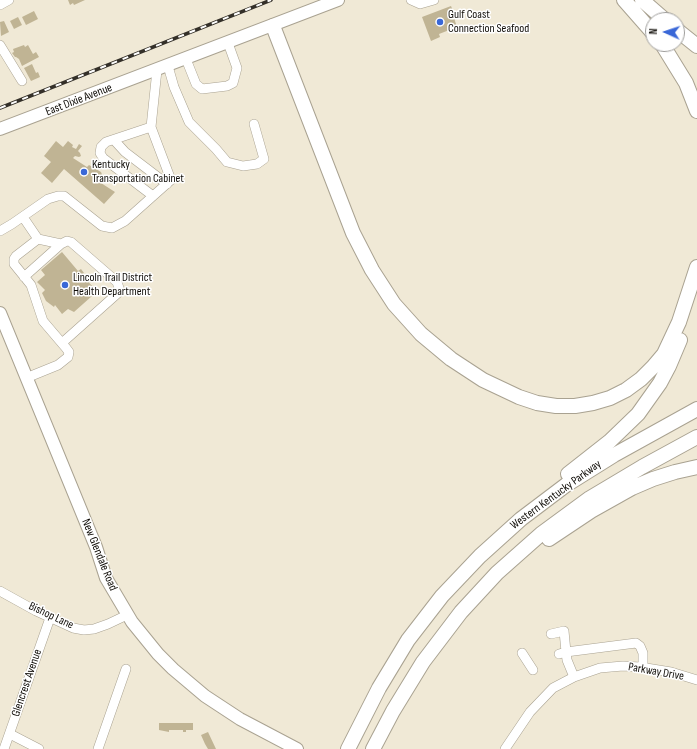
<!DOCTYPE html>
<style>
body{margin:0}
#map{position:relative;width:697px;height:749px;overflow:hidden;background:#f0e9d6;font-family:"Sofia Sans Condensed",sans-serif}
canvas{display:block}
.north{position:absolute;left:645px;top:12px;width:40px;height:40px;box-sizing:border-box;background:#fff;border:1px solid #9f9e9c;border-radius:50%;rotate:273deg;font-size:11px;font-weight:700;line-height:16px;text-align:center;color:#0f0c07}
.north::after{content:'';display:block;margin:auto;width:14px;height:18px;background:#3967d7;clip-path:polygon(50% 0,100% 100%,50% 72%,0 100%)}
</style>
<div id="map">
<canvas width="697" height="749"></canvas>
<div class="north">N</div>
</div>
<script>
const c = document.querySelector('canvas').getContext('2d');
c.lineJoin = 'round';
function fillPath(path, color) {
  c.fillStyle = color;
  c.fill(path, 'evenodd');
}
function toPath(rows) {
  const path = new Path2D();
  for (const r of rows) {
    path.moveTo(r[0], r[1]);
    for (let i = 2; i < r.length; i += 2) path.lineTo(r[i], r[i + 1]);
  }
  return path;
}
function trace(path, color, width, dash) {
  c.strokeStyle = color;
  c.lineWidth = width;
  c.lineCap = dash ? 'butt' : 'round';
  c.setLineDash(dash || []);
  c.stroke(path);
}
function write(font, color, halo, rows, align = 'center') {
  c.font = font + ' "Sofia Sans Condensed",sans-serif';
  c.lineWidth = 3;
  c.setLineDash([]);
  c.textBaseline = 'middle';
  c.strokeStyle = halo;
  c.fillStyle = color;
  for (const [text, x, y, turn = 0] of rows) {
    c.save();
    c.translate(x, y);
    c.rotate((+turn || 0) * Math.PI / 180);
    c.textAlign = isNaN(turn) ? turn : align;
    if (halo) c.strokeText(text, 0, 0);
    c.fillText(text, 0, 0);
    c.restore();
  }
}
const building = toPath([
 [68,0,85,0,74,5,73,3,70,5],
 [451,6,453,11,452,12,457,27,439,34,440,37,431,41,422,17],
 [34,11,38,19,26,25,22,17],
 [18,17,22,25,14,29,10,21],
 [4,21,9,32,1,36,0,22],
 [24,45,25,47,28,45,33,54,36,52,39,57,22,66,19,59,16,57,15,57,12,53,14,52,13,49],
 [32,64,36,73,38,72,40,77,31,81,24,68],
 [56,141,63,147,68,141,73,145,72,147,76,149,79,144,82,146,78,151,80,153,81,156,79,157,75,156,73,158,87,167,89,165,101,172,103,177,101,183,115,192,104,204,64,169,52,183,41,173,51,162,44,156],
 [62,252,78,271,81,269,84,273,82,275,93,287,90,290,91,291,89,293,92,296,74,312,68,309,62,314,55,305,54,307,46,301,42,293,45,290,37,282,45,275,41,270],
 [159,723,193,723,193,730,186,730,186,732,183,732,183,730,169,730,169,732,159,730],
 [208,732,216,749,208,749,205,744,201,735]
]);
const minor = toPath([
 [411,0,420,4,434,0],
 [0,5,9,0],
 [0,45,22,81],
 [186,59,196,84,202,89,227,86,233,83,237,68,228,43],
 [168,66,174,87,189,122,216,149,227,162,243,166,257,164,264,159,254,124],
 [151,127,106,142,101,147,100,153,103,158,153,196],
 [114,140,125,152,167,184],
 [23,217,38,239],
 [0,231,12,224,48,199,58,196,64,196,102,226,112,228,125,221,171,180,151,127,157,70],
 [24,277,61,244],
 [26,378,58,365,68,357,69,352,66,348,43,321,31,285,14,264,14,259,16,256,38,239,61,244,67,241,71,242,117,282,119,288,118,293,62,343],
 [0,591,36,611,73,628,84,630,94,629,108,624,127,615],
 [551,634,564,631,566,652,559,654],
 [522,653,533,670],
 [574,677,567,660,566,652,636,643,640,646,643,653,643,667],
 [10,734,39,749],
 [4,749,50,618],
 [98,749,126,669],
 [505,749,530,712,553,688,574,677,600,668,623,666,640,667,671,672,697,680]
]);
const major = toPath([
 [0,129,338,0],
 [0,313,96,547,106,578,132,622,158,654,173,669,205,696,240,719,297,749]
]);
const highway = toPath([
 [624,0,653,33],
 [642,0,665,20],
 [273,26,353,233,372,270,394,304,421,334,451,359,483,380,519,397,537,403,556,406,575,406,593,403,610,398,626,390,641,379,653,367,664,354,679,322,697,267],
 [677,30,697,46],
 [662,44,686,83,697,111],
 [568,474,610,441,638,414,660,383,669,366,680,340],
 [549,539,591,511,632,488,653,479,675,472,697,467],
 [348,749,379,688,408,640,442,596,480,556,521,519,566,485,614,455,697,409],
 [373,749,393,711,423,662,461,612,497,573,541,534,590,498,642,467,697,437]
]);
const rail = toPath([
 [0,108,271,0]
]);
const markers = [
 [440,22,4,"#3967d7"],
 [84,172,4,"#3967d7"],
 [65,285,4,"#3967d7"]
];
const poiNames = [
 ["Gulf Coast",448,15],
 ["Connection Seafood",448,29],
 ["Kentucky",92,165],
 ["Transportation Cabinet",92,179],
 ["Lincoln Trail District",73,278],
 ["Health Department",73,292]
];
const streetNames = [
 ["East Dixie Avenue",79,100,-21],
 ["Western Kentucky Parkway",556,495,-36],
 ["New Glendale Road",99,555,68],
 ["Bishop Lane",51,616,25],
 ["Parkway Drive",656,672,10],
 ["Glencrest Avenue",27,683,-71]
];
fillPath(building, '#c0b494');
trace(minor, '#a9a291', 10);
trace(major, '#a9a291', 14);
trace(highway, '#a9a291', 16);
trace(minor, '#fff', 9);
trace(major, '#fff', 12);
trace(highway, '#fff', 14);
trace(rail, '#343029', 3.5);
trace(rail, '#fff', 2, [6]);
for (const [x, y, r, color] of markers) {
  const dot = new Path2D();
  dot.arc(x, y, r, 0, 2 * Math.PI);
  c.fillStyle = color;
  c.fill(dot);
  trace(dot, '#fff', 1.5);
}
write('12px', '#0f0c07', '#fff', poiNames, 'left');
write('12px', '#0f0c07', '#fff', streetNames);
</script>
